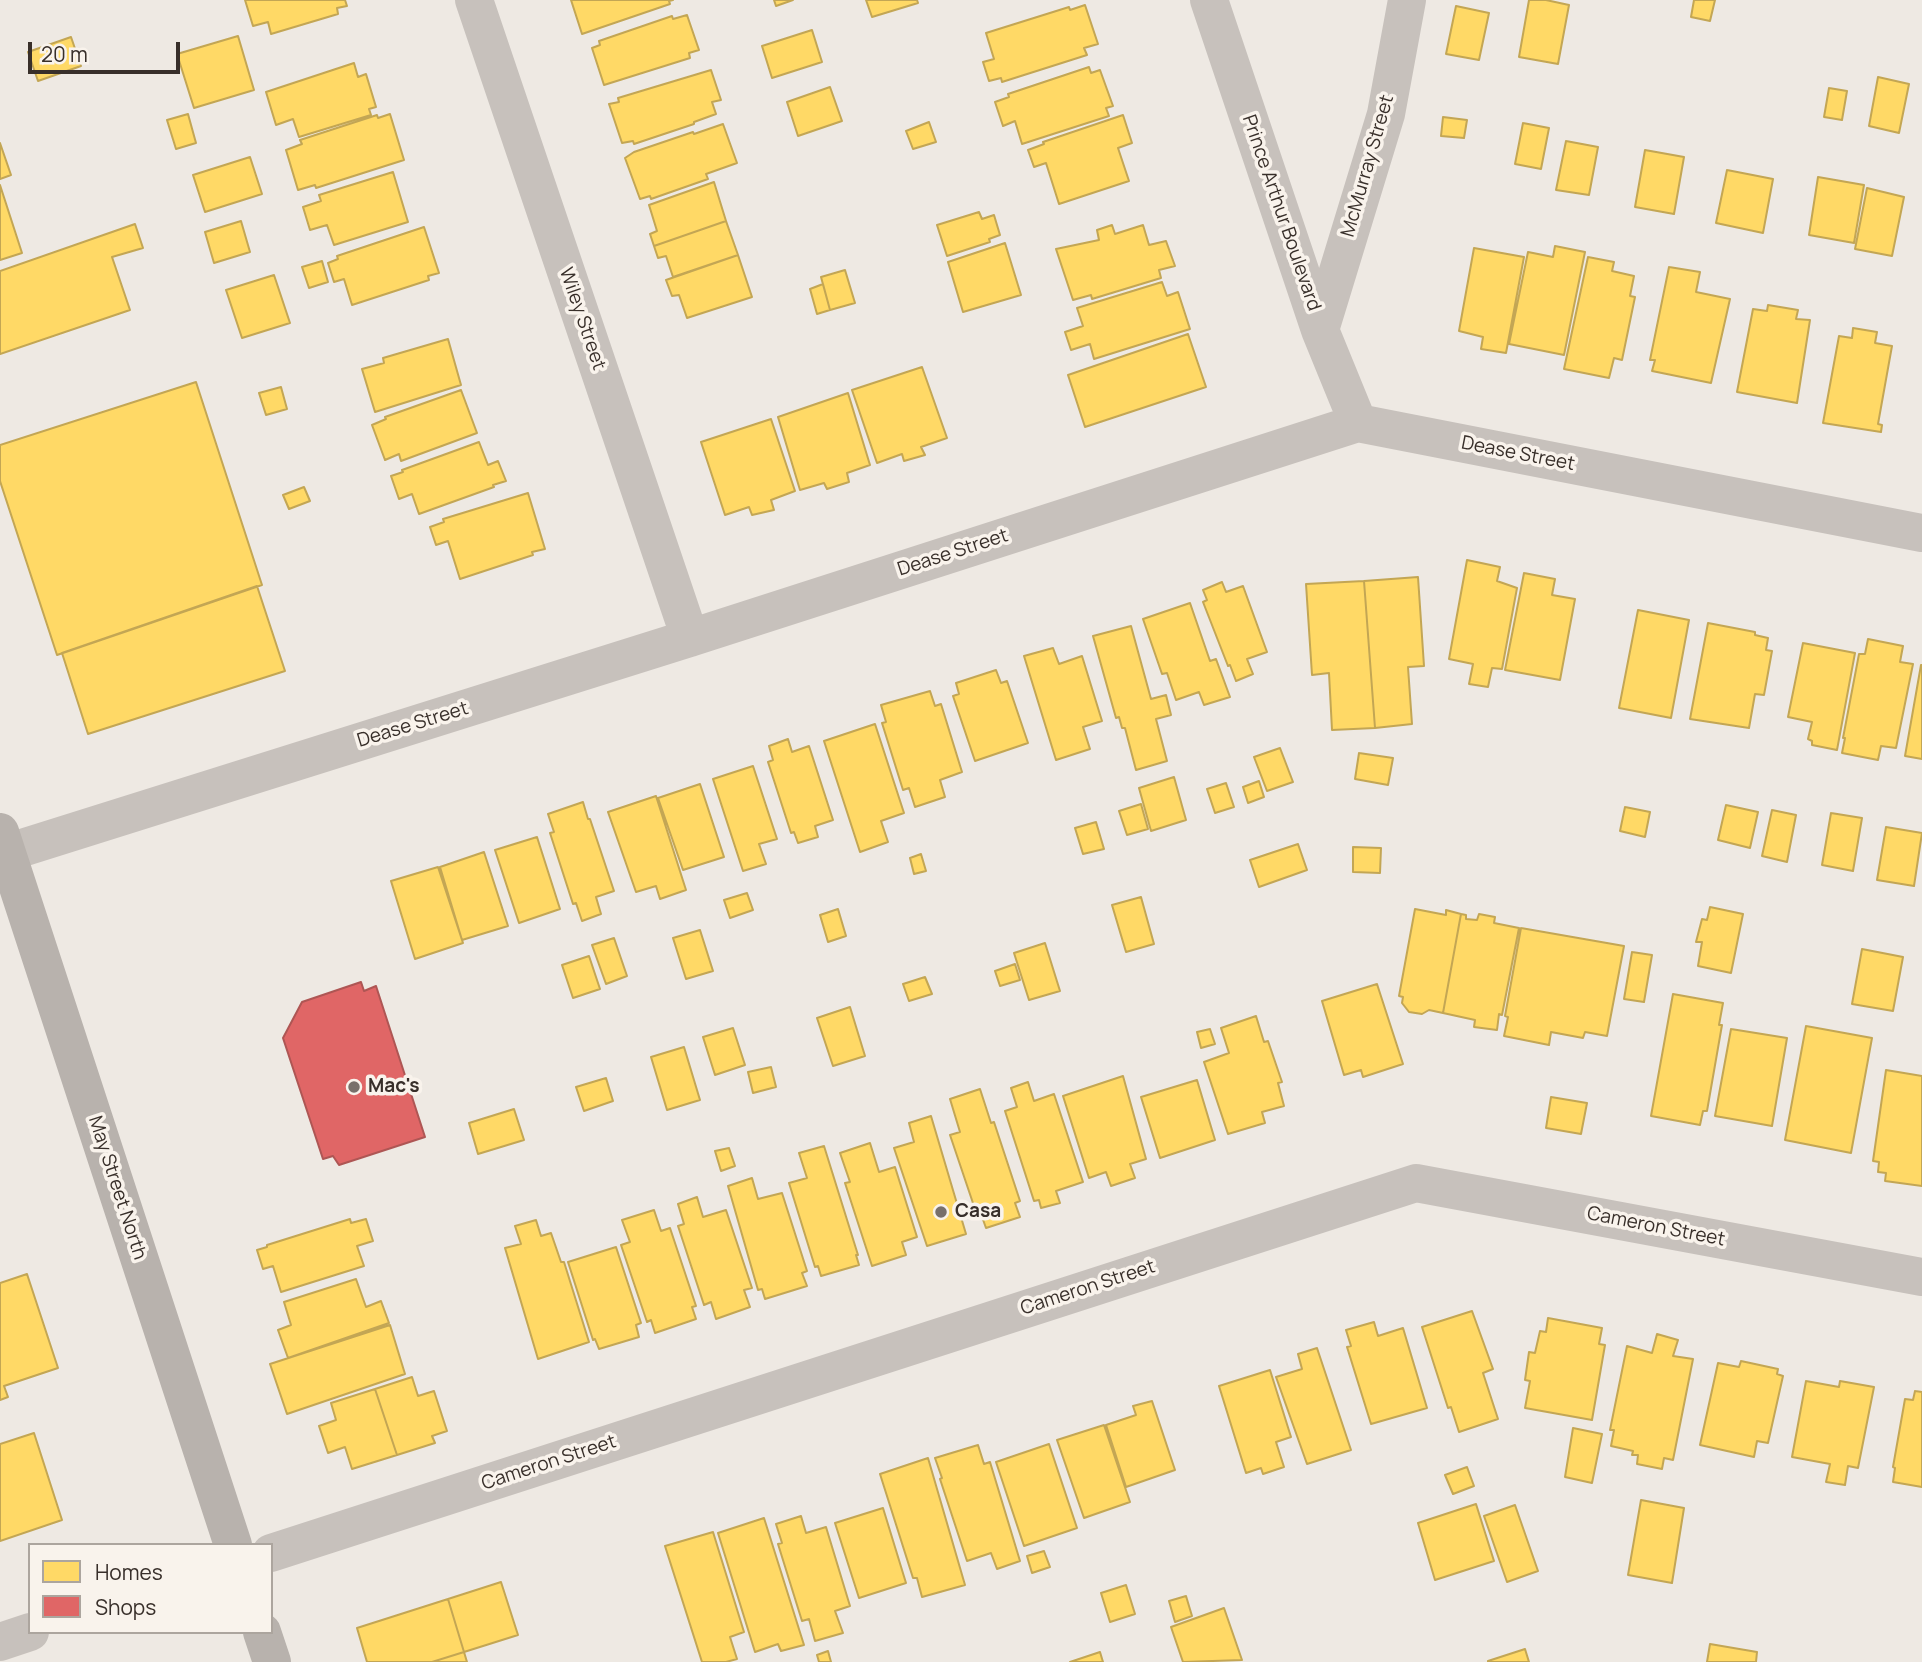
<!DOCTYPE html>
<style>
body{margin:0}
#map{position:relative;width:1922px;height:1662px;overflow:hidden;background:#eee9e3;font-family:Manrope,sans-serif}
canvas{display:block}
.legend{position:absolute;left:28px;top:1543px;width:245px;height:91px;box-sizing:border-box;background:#f9f3ec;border:2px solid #aca59e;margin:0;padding:9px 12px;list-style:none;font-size:21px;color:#382f2a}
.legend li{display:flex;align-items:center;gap:14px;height:35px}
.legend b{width:35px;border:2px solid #aca59e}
.scale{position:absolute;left:28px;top:42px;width:152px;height:32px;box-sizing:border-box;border:4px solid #382f2a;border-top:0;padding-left:9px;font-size:21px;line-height:24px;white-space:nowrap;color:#382f2a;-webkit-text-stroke:5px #f9f3ec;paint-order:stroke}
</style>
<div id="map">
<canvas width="1922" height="1662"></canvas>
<ul class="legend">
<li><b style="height:19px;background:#ffd966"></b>Homes</li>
<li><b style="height:19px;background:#e06666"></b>Shops</li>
</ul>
<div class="scale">20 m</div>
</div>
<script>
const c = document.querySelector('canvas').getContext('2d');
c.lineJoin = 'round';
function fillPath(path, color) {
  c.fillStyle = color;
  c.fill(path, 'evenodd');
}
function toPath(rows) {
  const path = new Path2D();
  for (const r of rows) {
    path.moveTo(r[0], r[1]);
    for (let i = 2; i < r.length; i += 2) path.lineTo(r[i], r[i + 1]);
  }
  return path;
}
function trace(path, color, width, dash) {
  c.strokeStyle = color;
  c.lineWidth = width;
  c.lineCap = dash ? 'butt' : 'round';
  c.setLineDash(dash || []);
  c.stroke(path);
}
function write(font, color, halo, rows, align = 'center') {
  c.font = font + ' Manrope,sans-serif';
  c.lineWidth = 7;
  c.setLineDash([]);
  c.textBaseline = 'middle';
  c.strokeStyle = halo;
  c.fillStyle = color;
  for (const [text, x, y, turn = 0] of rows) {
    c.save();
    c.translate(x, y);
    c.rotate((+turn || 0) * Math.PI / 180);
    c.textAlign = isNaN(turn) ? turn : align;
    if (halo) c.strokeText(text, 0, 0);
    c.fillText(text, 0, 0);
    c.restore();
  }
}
const homes = toPath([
 [245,0,345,0,347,6,337,8,338,14,271,34,268,22,253,26,245,0],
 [571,0,673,0,669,1,670,4,582,34,571,0],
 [774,0,793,0,776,6,774,0],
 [866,0,917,0,918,3,872,17,866,0],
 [1529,0,1546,0,1569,5,1558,64,1519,57,1529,0],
 [1694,0,1715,0,1710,21,1691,17,1694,0],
 [1085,5,1098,44,1084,48,1087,55,1002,82,1001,78,989,81,983,62,994,59,986,33,1069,7,1070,10,1085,5],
 [1456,6,1489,13,1479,60,1446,54,1456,6],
 [687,15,699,50,689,53,690,58,604,85,592,48,600,45,599,41,672,16,673,19,687,15],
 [812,30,822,62,772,78,762,46,812,30],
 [238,36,254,90,194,108,177,54,238,36],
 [71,37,81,66,38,81,28,52,71,37],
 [354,63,358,77,366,74,376,107,369,109,371,115,299,137,293,119,276,125,266,92,354,63],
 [1089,67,1091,73,1100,70,1113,106,1106,108,1109,116,1022,144,1015,121,1003,126,995,102,1009,97,1008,94,1089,67],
 [711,70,721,100,712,102,716,114,694,122,694,124,634,144,633,141,622,143,609,104,619,102,618,98,711,70],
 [1878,77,1909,84,1899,133,1869,126,1878,77],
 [830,87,842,121,798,136,787,102,830,87],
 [1829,88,1847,91,1842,120,1824,117,1829,88],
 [188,114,196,143,176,149,167,120,188,114],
 [390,114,404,160,316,188,315,185,298,190,286,150,302,144,300,140,377,115,378,118,390,114],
 [1123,115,1132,143,1118,148,1129,181,1059,204,1046,163,1034,167,1028,150,1044,144,1043,142,1123,115],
 [1443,117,1467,120,1464,138,1441,136,1443,117],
 [929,122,936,142,913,149,906,131,929,122],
 [1523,123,1549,128,1541,169,1515,164,1523,123],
 [723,124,737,163,706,174,708,179,651,199,650,196,640,199,625,158,634,152,693,132,694,134,723,124],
 [1566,141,1598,147,1589,195,1556,190,1566,141],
 [0,143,11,175,0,179,0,143],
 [1645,150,1684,157,1674,214,1635,207,1645,150],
 [250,157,262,194,205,212,193,175,250,157],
 [1727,170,1773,179,1763,233,1716,223,1727,170],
 [393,172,408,222,334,245,327,225,310,230,303,207,321,201,319,195,393,172],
 [1818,177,1864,185,1854,243,1809,235,1818,177],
 [714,182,726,221,654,246,650,234,657,231,649,205,714,182],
 [0,185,22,253,0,260,0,185],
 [1867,188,1904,197,1892,256,1855,249,1867,188],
 [979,212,982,219,994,215,1000,235,989,239,990,242,947,256,937,225,979,212],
 [241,221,250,252,214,263,205,232,241,221],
 [726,221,738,255,673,277,666,256,658,258,654,246,726,221],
 [135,224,143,248,112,257,130,310,0,354,0,271,135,224],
 [1112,225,1115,234,1143,225,1149,245,1166,241,1175,266,1159,270,1161,278,1092,299,1091,295,1073,300,1056,249,1099,240,1097,230,1112,225],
 [424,227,439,273,428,276,429,280,352,305,344,279,334,282,328,263,338,259,337,256,424,227],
 [1005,243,1021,295,963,312,948,262,1005,243],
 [1555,246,1585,252,1564,355,1509,344,1528,252,1553,257,1555,246],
 [1474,248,1524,257,1506,353,1481,349,1483,337,1459,331,1474,248],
 [738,255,752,297,687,318,679,295,672,296,666,280,738,255],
 [1588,257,1614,262,1612,271,1634,276,1630,296,1635,297,1622,360,1614,358,1609,378,1564,369,1588,257],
 [322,261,328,282,309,288,302,267,322,261],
 [1669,267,1700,272,1696,292,1730,299,1711,383,1652,371,1655,360,1650,360,1669,267],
 [845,270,855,303,830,310,821,277,845,270],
 [274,275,290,323,242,338,226,290,274,275],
 [1162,282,1167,296,1178,292,1190,329,1094,359,1090,344,1071,350,1065,332,1083,326,1077,308,1162,282],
 [823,284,830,310,817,314,810,289,823,284],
 [1768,305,1798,310,1796,319,1810,320,1797,403,1737,392,1753,309,1767,311,1768,305],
 [1853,328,1877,332,1875,343,1892,346,1878,424,1882,425,1881,432,1823,423,1839,336,1852,338,1853,328],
 [1188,334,1206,387,1085,427,1068,375,1188,334],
 [448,339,461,385,375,412,362,369,384,363,383,358,448,339],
 [922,367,947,438,921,447,925,455,904,461,902,454,877,463,852,390,922,367],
 [196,382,262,585,57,655,0,481,0,445,196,382],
 [281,387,287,409,266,415,259,393,281,387],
 [461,390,477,433,401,461,399,454,385,460,372,425,386,419,385,417,461,390],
 [848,393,870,465,847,473,849,482,827,489,824,483,800,490,778,417,848,393],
 [771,419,795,491,771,500,774,510,752,515,749,507,725,515,701,442,771,419],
 [479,442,488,465,498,461,506,481,493,485,494,487,419,514,412,494,399,499,391,476,403,472,402,470,479,442],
 [304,487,310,501,289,509,283,495,304,487],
 [528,493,545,549,532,552,533,555,460,579,448,541,436,545,430,527,444,522,443,519,528,493],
 [1467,560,1500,567,1497,581,1517,588,1502,669,1492,668,1488,687,1469,684,1473,664,1449,659,1467,560],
 [1524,573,1555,579,1552,595,1575,599,1560,680,1505,670,1524,573],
 [1418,577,1424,666,1408,667,1412,724,1375,728,1364,581,1418,577],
 [1364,581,1375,728,1332,730,1329,673,1312,675,1306,584,1364,581],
 [1222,582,1226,592,1243,586,1267,652,1247,659,1253,674,1236,681,1230,665,1228,666,1203,602,1207,600,1203,590,1222,582],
 [257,586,285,671,88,734,62,653,257,586],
 [1190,603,1210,661,1216,659,1230,697,1204,705,1199,692,1176,700,1167,673,1162,674,1143,619,1190,603],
 [1638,610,1689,620,1671,718,1619,708,1638,610],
 [1708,623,1755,632,1755,635,1768,638,1766,650,1772,651,1764,695,1755,694,1749,728,1690,719,1708,623],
 [1131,626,1151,699,1166,695,1171,715,1156,719,1167,761,1136,770,1125,728,1122,728,1119,717,1116,718,1093,636,1131,626],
 [1868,639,1903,646,1900,662,1913,664,1896,748,1881,746,1878,760,1842,753,1845,738,1843,738,1859,654,1865,654,1868,639],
 [1803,643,1855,653,1837,750,1812,745,1812,741,1808,739,1812,722,1788,717,1803,643],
 [1053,648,1059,664,1082,656,1102,721,1083,727,1090,749,1056,760,1024,656,1053,648],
 [1921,665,1922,665,1922,759,1905,756,1921,665],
 [996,670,1001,683,1007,681,1028,743,975,761,953,696,959,694,956,683,996,670],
 [930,691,935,706,941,704,962,772,940,780,945,797,915,807,909,788,903,790,882,723,886,722,881,705,930,691],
 [875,724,904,813,881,821,888,842,860,852,824,741,875,724],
 [788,739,792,752,809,746,833,820,815,826,818,837,798,843,794,832,791,833,768,762,773,760,769,746,788,739],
 [1280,748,1293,782,1267,791,1254,757,1280,748],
 [1359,753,1393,758,1388,785,1355,779,1359,753],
 [753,766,777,839,759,844,766,864,743,871,713,779,753,766],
 [1174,777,1186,820,1151,831,1139,788,1174,777],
 [1259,781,1264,797,1248,803,1243,787,1259,781],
 [1226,783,1234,807,1215,813,1207,789,1226,783],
 [700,784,724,857,683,870,658,798,700,784],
 [656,796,686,890,660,899,656,886,636,892,608,812,656,796],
 [583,802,588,819,590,819,614,891,596,897,601,914,582,921,576,903,573,904,550,833,554,832,548,814,583,802],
 [1141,804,1148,829,1127,835,1119,811,1141,804],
 [1726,805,1758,812,1750,848,1718,840,1726,805],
 [1625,807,1650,812,1645,837,1620,831,1625,807],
 [1772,810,1796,815,1787,862,1762,856,1772,810],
 [1831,813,1862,818,1853,871,1822,865,1831,813],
 [1096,822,1104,849,1083,854,1075,828,1096,822],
 [1886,827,1922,833,1914,886,1877,880,1886,827],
 [537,837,560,909,519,923,495,850,537,837],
 [1298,844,1307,870,1259,887,1250,860,1298,844],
 [1353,847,1381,848,1380,873,1353,872,1353,847],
 [484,852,508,926,462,940,440,867,484,852],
 [921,854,926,871,914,874,910,858,921,854],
 [438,867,463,943,415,959,391,881,438,867],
 [747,893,753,910,730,918,724,900,747,893],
 [1141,897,1154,944,1126,952,1112,905,1141,897],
 [1710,907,1743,914,1731,973,1698,966,1702,942,1696,942,1702,919,1707,920,1710,907],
 [838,909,846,936,828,942,820,915,838,909],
 [1415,909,1446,915,1446,910,1461,914,1443,1013,1429,1010,1422,1014,1409,1012,1402,1003,1403,997,1399,996,1415,909],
 [1461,914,1466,915,1466,919,1477,920,1479,914,1495,917,1494,923,1519,928,1502,1015,1499,1014,1497,1030,1474,1027,1475,1020,1443,1013,1461,914],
 [1521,928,1624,946,1607,1036,1585,1032,1583,1038,1551,1032,1549,1045,1504,1036,1508,1017,1505,1016,1521,928],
 [700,930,713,971,686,979,673,938,700,930],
 [614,938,627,976,606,984,592,945,614,938],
 [1045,943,1060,991,1029,1000,1014,953,1045,943],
 [1862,949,1903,957,1893,1011,1852,1004,1862,949],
 [1632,952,1652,955,1644,1002,1624,999,1632,952],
 [589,956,600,989,573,998,562,965,589,956],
 [1015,964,1020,980,1000,986,995,971,1015,964],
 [925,977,932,994,909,1001,903,984,925,977],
 [1377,984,1403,1064,1363,1077,1361,1070,1344,1075,1322,1001,1377,984],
 [1673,994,1723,1003,1719,1025,1722,1025,1707,1111,1703,1111,1700,1125,1651,1116,1673,994],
 [850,1007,865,1056,833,1066,817,1018,850,1007],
 [1256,1016,1264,1042,1268,1041,1282,1082,1278,1083,1284,1106,1262,1112,1265,1123,1228,1134,1204,1062,1229,1053,1221,1028,1256,1016],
 [1806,1026,1872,1038,1851,1153,1785,1140,1806,1026],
 [733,1028,745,1065,715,1075,703,1037,733,1028],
 [1210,1029,1215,1044,1201,1048,1197,1032,1210,1029],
 [1731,1029,1787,1038,1772,1126,1715,1116,1731,1029],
 [684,1047,700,1100,667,1110,651,1057,684,1047],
 [771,1067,776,1087,753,1093,748,1072,771,1067],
 [1886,1070,1922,1076,1922,1186,1885,1181,1886,1173,1878,1172,1879,1162,1873,1161,1886,1070],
 [1123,1076,1146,1159,1130,1164,1135,1178,1111,1186,1106,1172,1089,1178,1063,1096,1123,1076],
 [606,1078,613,1101,584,1111,576,1087,606,1078],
 [1197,1080,1215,1140,1160,1158,1141,1097,1197,1080],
 [1028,1082,1034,1101,1054,1094,1083,1182,1056,1191,1060,1203,1041,1208,1039,1200,1034,1201,1005,1111,1017,1107,1011,1088,1028,1082],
 [980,1089,991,1123,994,1122,1020,1201,1015,1203,1020,1217,986,1228,981,1214,977,1215,950,1135,960,1132,950,1099,980,1089],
 [1551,1097,1587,1103,1581,1134,1546,1128,1551,1097],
 [514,1109,524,1140,478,1154,469,1123,514,1109],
 [931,1116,966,1234,927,1246,894,1148,914,1142,909,1123,931,1116],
 [870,1143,879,1172,895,1167,917,1237,902,1242,906,1255,872,1266,845,1183,850,1182,840,1153,870,1143],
 [824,1146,858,1255,856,1255,859,1265,821,1276,818,1266,815,1267,789,1183,807,1178,799,1153,824,1146],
 [729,1148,735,1166,721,1171,715,1151,729,1148],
 [752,1178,758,1199,782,1193,807,1271,802,1273,807,1286,765,1299,762,1289,758,1290,728,1186,752,1178],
 [697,1197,703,1217,726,1210,752,1288,744,1290,750,1307,716,1319,711,1302,704,1305,678,1226,684,1224,678,1204,697,1197],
 [654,1210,661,1231,670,1228,696,1306,692,1307,696,1319,655,1333,651,1320,647,1322,621,1245,630,1242,622,1220,654,1210],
 [350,1219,351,1223,366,1219,373,1241,357,1246,364,1266,281,1292,273,1266,263,1269,257,1250,267,1247,267,1245,350,1219],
 [536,1220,541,1236,551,1233,561,1262,564,1262,589,1342,538,1359,505,1248,521,1244,515,1226,536,1220],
 [616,1247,641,1323,636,1325,639,1337,599,1349,595,1339,593,1340,568,1262,616,1247],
 [27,1274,58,1368,4,1386,8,1397,0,1400,0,1283,27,1274],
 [356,1279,366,1307,381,1301,389,1323,288,1358,278,1330,291,1325,284,1302,356,1279],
 [1472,1311,1493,1369,1483,1373,1498,1419,1459,1432,1451,1407,1448,1408,1422,1327,1472,1311],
 [1548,1318,1602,1328,1599,1344,1605,1345,1592,1420,1525,1408,1530,1381,1525,1380,1529,1352,1535,1353,1540,1331,1546,1332,1548,1318],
 [1374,1322,1378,1336,1403,1328,1427,1408,1371,1424,1347,1347,1351,1346,1346,1330,1374,1322],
 [390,1325,405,1374,287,1414,270,1364,390,1325],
 [1657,1334,1678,1340,1673,1356,1693,1359,1673,1460,1664,1458,1662,1469,1637,1464,1638,1455,1632,1455,1633,1451,1611,1446,1614,1430,1610,1430,1627,1346,1652,1353,1657,1334],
 [1317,1348,1351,1450,1307,1464,1276,1377,1302,1369,1298,1354,1317,1348],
 [1741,1361,1778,1369,1777,1374,1783,1376,1768,1443,1757,1441,1754,1457,1700,1445,1718,1363,1739,1367,1741,1361],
 [1270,1370,1291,1437,1276,1442,1284,1467,1263,1474,1261,1468,1246,1473,1219,1386,1270,1370],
 [412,1377,418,1396,434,1391,447,1431,432,1436,435,1443,397,1455,375,1389,412,1377],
 [1806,1381,1839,1387,1840,1381,1874,1387,1858,1468,1848,1466,1845,1485,1826,1482,1830,1464,1792,1457,1806,1381],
 [375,1389,397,1455,352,1469,345,1447,328,1453,319,1426,336,1420,331,1403,375,1389],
 [1915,1391,1922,1392,1922,1487,1893,1482,1895,1468,1893,1467,1905,1399,1913,1400,1915,1391],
 [1152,1401,1175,1470,1126,1487,1106,1425,1136,1415,1133,1406,1152,1401],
 [1104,1425,1130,1502,1084,1518,1057,1440,1104,1425],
 [1573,1428,1602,1434,1592,1483,1565,1477,1573,1428],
 [34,1433,62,1520,0,1541,0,1444,34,1433],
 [1049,1444,1077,1528,1024,1546,996,1462,1049,1444],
 [978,1445,984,1464,990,1462,1020,1561,997,1569,991,1553,967,1561,940,1479,942,1478,935,1458,978,1445],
 [928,1458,965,1585,922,1597,917,1578,913,1578,880,1474,928,1458],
 [1467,1467,1474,1486,1453,1494,1445,1475,1467,1467],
 [1641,1500,1684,1508,1672,1583,1628,1575,1641,1500],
 [1476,1504,1494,1561,1435,1580,1418,1523,1476,1504],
 [1515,1505,1538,1571,1507,1582,1484,1516,1515,1505],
 [883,1508,906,1583,859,1598,835,1523,883,1508],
 [801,1516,806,1533,826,1527,850,1606,835,1611,843,1633,815,1641,809,1619,802,1621,778,1544,782,1543,776,1524,801,1516],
 [764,1518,804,1645,781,1651,778,1644,755,1652,718,1533,764,1518],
 [713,1532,744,1632,730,1637,737,1659,726,1662,702,1662,665,1546,713,1532],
 [1044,1551,1050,1567,1032,1573,1027,1556,1044,1551],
 [501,1582,518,1635,464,1652,448,1599,501,1582],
 [1126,1585,1135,1614,1110,1622,1101,1593,1126,1585],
 [1186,1596,1192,1616,1175,1622,1169,1601,1186,1596],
 [448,1599,464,1652,432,1662,367,1662,357,1628,448,1599],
 [1224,1608,1242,1660,1183,1662,1171,1627,1224,1608],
 [1710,1644,1757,1652,1756,1662,1707,1662,1710,1644],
 [1525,1649,1529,1662,1488,1662,1488,1661,1525,1649],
 [828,1651,831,1662,819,1662,817,1655,828,1651],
 [464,1652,467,1662,432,1662,464,1652],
 [1100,1652,1103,1662,1070,1662,1100,1652]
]);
const shops = toPath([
 [361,982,364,991,376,986,425,1137,339,1165,333,1156,323,1159,283,1038,302,1002,361,982]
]);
const minor = toPath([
 [474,0,690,638],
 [1209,0,1320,330,1358,423],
 [1320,330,1386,114,1407,0],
 [0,855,690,638,1358,423,1922,533]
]);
const tertiary = toPath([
 [271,1553,1416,1183,1922,1277],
 [0,1642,30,1632]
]);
const secondary = toPath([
 [0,832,233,1545],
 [262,1632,272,1662]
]);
const markers = [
 [354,1087,7,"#78706b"],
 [941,1212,7,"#78706b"]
];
const streetNames = [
 ["McMurray Street",1368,166,-74],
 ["Prince Arthur Boulevard",1281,213,71],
 ["Wiley Street",582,319,71],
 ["Dease Street",1518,454,11],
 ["Dease Street",953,553,-18],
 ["Dease Street",413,725,-17],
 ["May Street North",117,1188,72],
 ["Cameron Street",1656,1227,11],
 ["Cameron Street",1088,1288,-18],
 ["Cameron Street",549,1463,-18]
];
const poiNames = [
 ["Mac's",368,1087],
 ["Casa",955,1212]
];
fillPath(homes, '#ffd966');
trace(homes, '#c3a654', 2);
fillPath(shops, '#e06666');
trace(shops, '#ae5654', 2);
trace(minor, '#c7c1bc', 38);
trace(tertiary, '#c7c1bc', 38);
trace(secondary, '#b8b2ad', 38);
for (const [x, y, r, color] of markers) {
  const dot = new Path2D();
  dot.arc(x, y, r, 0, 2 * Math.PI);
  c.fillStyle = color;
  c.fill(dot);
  trace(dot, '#f9f3ec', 2.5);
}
write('19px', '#382f2a', '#f9f3ec', streetNames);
write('bold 19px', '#382f2a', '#f9f3ec', poiNames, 'left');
</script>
